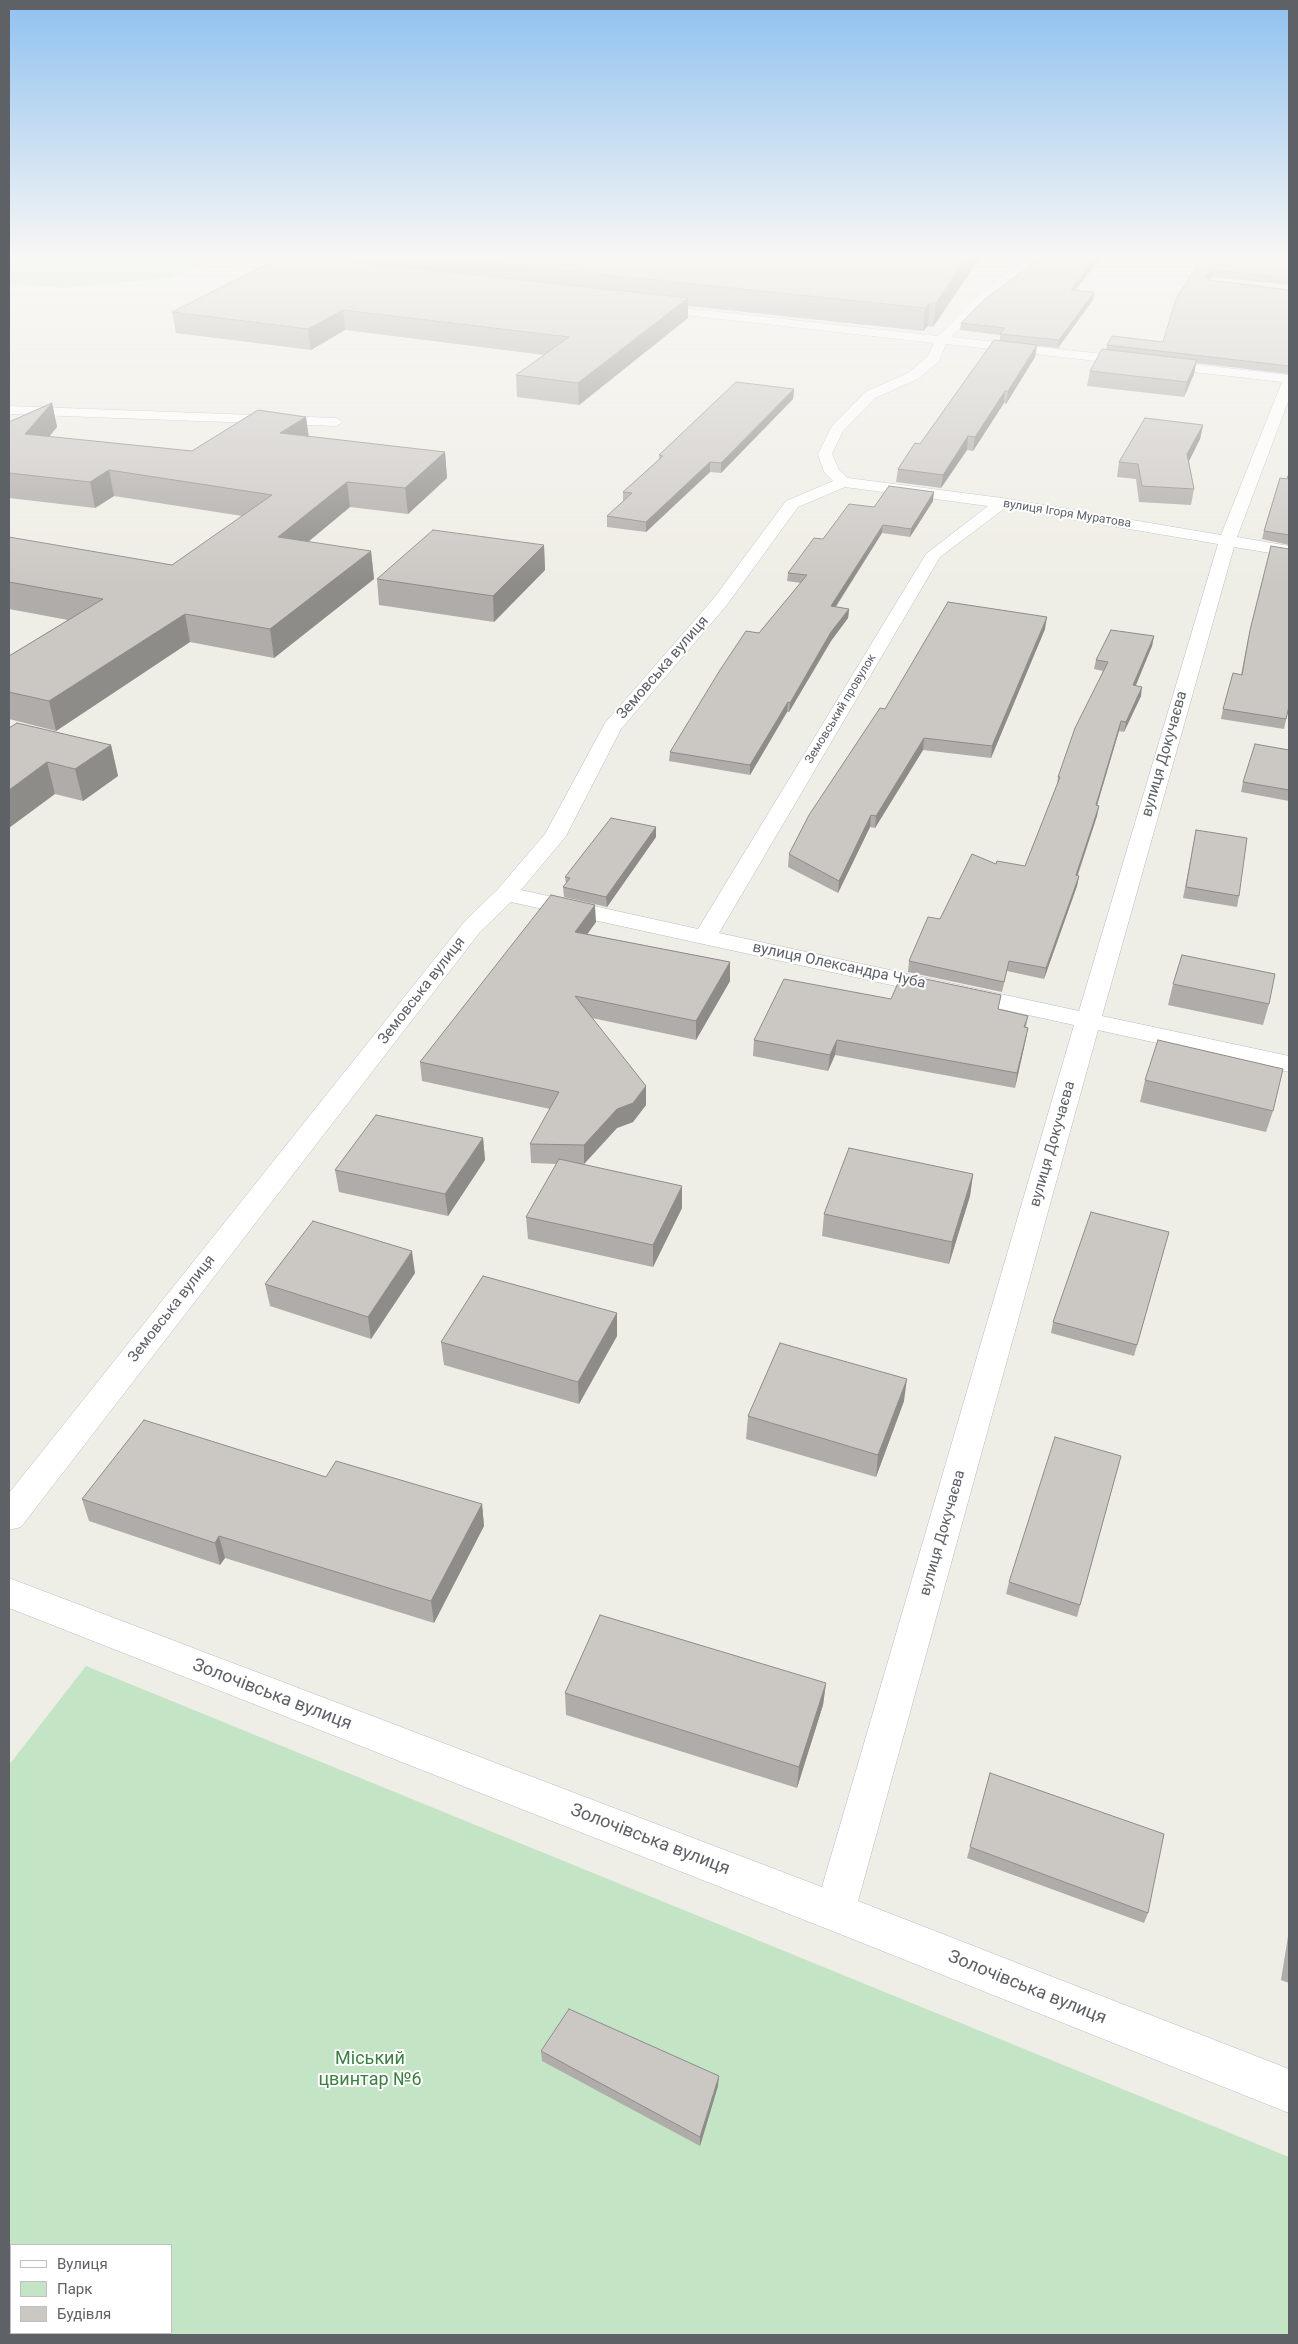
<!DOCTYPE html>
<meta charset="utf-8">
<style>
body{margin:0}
#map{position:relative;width:1298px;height:2344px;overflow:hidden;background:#efeee6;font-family:Roboto,sans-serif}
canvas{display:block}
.frame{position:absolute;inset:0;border:10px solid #5e6166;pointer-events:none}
.legend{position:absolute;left:10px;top:2244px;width:162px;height:90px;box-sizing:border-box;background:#fff;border:1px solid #bfc0c2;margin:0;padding:6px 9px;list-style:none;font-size:15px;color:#5e6166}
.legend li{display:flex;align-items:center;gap:10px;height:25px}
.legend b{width:25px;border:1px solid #bfc0c2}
</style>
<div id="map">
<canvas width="1298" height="2344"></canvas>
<div class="frame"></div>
<ul class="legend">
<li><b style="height:6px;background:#fff"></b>Вулиця</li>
<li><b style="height:14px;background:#c4e5c5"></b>Парк</li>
<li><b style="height:14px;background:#cbc8c4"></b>Будівля</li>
</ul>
</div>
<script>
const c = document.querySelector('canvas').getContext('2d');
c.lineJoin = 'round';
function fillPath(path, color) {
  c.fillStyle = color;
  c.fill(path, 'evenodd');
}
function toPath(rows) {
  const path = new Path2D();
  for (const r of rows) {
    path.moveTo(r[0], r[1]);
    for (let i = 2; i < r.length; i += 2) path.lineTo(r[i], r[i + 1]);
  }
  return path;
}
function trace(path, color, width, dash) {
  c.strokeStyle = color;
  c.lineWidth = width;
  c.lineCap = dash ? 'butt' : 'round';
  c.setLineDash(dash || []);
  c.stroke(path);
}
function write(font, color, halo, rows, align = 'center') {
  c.font = font + ' Roboto,sans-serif';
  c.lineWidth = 4;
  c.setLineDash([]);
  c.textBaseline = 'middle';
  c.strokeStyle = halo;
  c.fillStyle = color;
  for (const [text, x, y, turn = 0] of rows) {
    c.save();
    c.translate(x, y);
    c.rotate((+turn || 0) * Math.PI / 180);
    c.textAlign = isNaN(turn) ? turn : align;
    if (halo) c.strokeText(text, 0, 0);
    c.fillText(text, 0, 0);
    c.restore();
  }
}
const green = toPath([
 [184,255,205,264,170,278,61,288,9,283,9,255],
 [86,1666,1289,2157,1289,2335,9,2335,9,1765],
 [11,2245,171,2245,171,2333,11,2333]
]);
const minor = toPath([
 [201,255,224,255,301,267,307,270,301,273,248,267,201,255],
 [1028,255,1041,255,988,300,951,337,1289,375,1289,399,1237,537,1289,546,1289,556,1234,547,1102,1016,1289,1056,1289,1072,1098,1030,858,1901,1289,2069,1289,2113,835,1932,9,1608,9,1578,822,1887,1074,1025,511,902,480,932,21,1527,9,1530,9,1493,464,922,498,889,545,834,605,723,714,598,786,501,833,481,824,472,818,454,832,426,865,392,908,373,928,356,934,343,650,311,644,307,646,304,938,336,980,294,1028,255],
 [946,344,1282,382,1221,535,1002,498,848,478,839,470,832,454,843,431,875,398,918,379,939,361,946,344],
 [845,487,988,506,926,554,698,929,521,890,566,836,621,729,726,606,798,507,845,487],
 [1005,508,1218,544,1079,1011,719,933,940,557,1005,508],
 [9,406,336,418,343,422,336,426,9,414,9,406]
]);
const wall = toPath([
 [280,256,630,256,644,257,646,256,981,256,933,327,928,326,923,331,688,306,688,318,579,405,517,397,516,375,544,355,345,330,311,350,176,333,172,312,280,257],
 [1043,256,1102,256,1075,290,1094,292,1093,300,1058,348,1037,346,1035,357,1006,404,1004,403,973,451,967,450,941,488,896,482,898,469,920,444,1000,341,1000,335,960,330,961,323],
 [1203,256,1289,256,1289,285,1212,277,1209,280,1289,290,1289,374,1196,363,1194,374,1184,397,1087,386,1090,371,1106,350,1107,345,1163,342],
 [794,389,793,399,721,473,710,472,646,532,607,527,607,516,623,501,623,492,659,459,659,455],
 [52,403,57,427,49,437,192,451,306,417,309,437,445,452,447,478,408,514,350,507,308,542,371,551,374,579,274,658,190,642,56,731,9,719,9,656,68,620,9,609,9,537,172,565,242,516,114,496,95,508,9,498,9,422],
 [1203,425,1200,439,1189,461,1194,489,1191,505,1139,502,1136,479,1117,477,1119,462],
 [1289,473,1289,545,1262,539,1264,531],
 [933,501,910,537,882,533,836,607,849,609,848,618,831,641,789,712,787,712,750,775,669,761,670,752,759,633,801,583,787,581,788,573,823,539,874,507],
 [544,545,545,570,494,622,379,605,377,579],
 [1271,546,1289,706,1284,729,1221,719,1223,709,1241,675,1248,639],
 [1045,629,991,758,923,750,875,828,870,827,838,893,788,867,789,854,885,709],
 [1154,636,1152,646,1135,686,1141,696,1124,732,1119,731,1097,806,1099,806,1097,816,1078,875,1079,876,1077,886,1044,979,1007,971,1002,992,908,972,909,961,940,919,996,864,1025,866,1057,785,1058,777,1103,671,1094,669,1096,660],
 [9,728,111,745,118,776,83,801,55,794],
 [1289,750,1289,801,1241,792,1243,782],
 [656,827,656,837,607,907,564,897,563,887,566,884,565,877],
 [1196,830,1239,896,1237,907,1183,898],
 [596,922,587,934,730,962,730,981,696,1040,592,1018,646,1105,633,1122,617,1128,584,1164,581,1164,682,1208,653,1267,528,1239,526,1217,557,1164,531,1163,530,1144,550,1109,422,1081,420,1062],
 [1173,984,1269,1004,1263,1025,1168,1005],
 [891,999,998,1010,1028,1016,1026,1027,1028,1028,1025,1043,1015,1088,835,1055,828,1071,753,1056,754,1040],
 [1145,1080,1273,1111,1266,1132,1140,1102],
 [483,1138,485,1160,448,1216,339,1192,335,1170],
 [973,1174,970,1196,949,1264,822,1236,824,1214],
 [1166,1243,1134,1356,1051,1333,1053,1322],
 [415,1273,371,1339,270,1306,265,1284],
 [617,1313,617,1336,579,1404,444,1365,441,1342],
 [904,1401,876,1477,746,1439,748,1416],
 [1121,1456,1077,1617,1006,1594,1009,1582],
 [326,1477,482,1504,484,1526,434,1623,225,1558,220,1565,89,1521,82,1499],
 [826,1683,823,1705,797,1788,566,1715,565,1693],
 [970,1847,1148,1913,1144,1923,967,1858],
 [1289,1930,1289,1983,1281,1980],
 [541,2051,718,2086,700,2146,542,2061]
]);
const shadedWall = toPath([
 [968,256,981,256,933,327,936,303],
 [1098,256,1102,256,1070,297,1071,290],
 [1214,270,1212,277,1204,283,1205,276],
 [1094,292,1093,300,1058,348,1059,340],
 [688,298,688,318,579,405,578,383],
 [930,303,928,326,923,331,925,308],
 [343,310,345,330,311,350,308,329],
 [1037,345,1035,357,1006,404,1008,391],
 [1197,360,1194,374,1184,397,1187,382],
 [794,389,793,399,721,473,721,463],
 [1005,391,1004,403,973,451,975,437],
 [52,403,57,427,30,459,25,434],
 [306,417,309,441,280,433],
 [1203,425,1200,439,1185,469,1187,454],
 [968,436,967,450,941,488,943,475],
 [445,452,447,478,408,514,405,488],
 [710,462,710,472,646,532,646,522],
 [109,470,114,496,95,508,90,482],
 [347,482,350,507,281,564,278,537],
 [934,492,933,501,910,537,911,529],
 [883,525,882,533,830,615,831,606],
 [544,545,545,570,494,622,493,596],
 [371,551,374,579,274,658,270,629],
 [849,609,848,618,831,641,789,712,790,703,831,632],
 [185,614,190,642,56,731,49,701],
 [1047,617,1045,629,991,758,992,746],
 [1154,636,1152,646,1132,695,1133,685],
 [1142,687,1141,696,1124,732,1126,722],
 [788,702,787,712,750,775,750,765],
 [1121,721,1119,731,1094,815,1096,805],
 [924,738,923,750,875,828,876,816],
 [111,745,118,776,83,801,75,769],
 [47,762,55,794,9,828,9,790],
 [1099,806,1097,816,1074,885,1076,875],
 [871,815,870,827,838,893,839,881],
 [656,827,656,837,607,907,606,897],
 [1079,876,1077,886,1044,979,1046,968],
 [595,905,596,922,576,950,575,932],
 [730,962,730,981,696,1040,696,1021],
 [1028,1028,1025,1043,1015,1088,1017,1073],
 [837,1040,835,1055,828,1071,830,1055],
 [646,1086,646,1105,633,1122,617,1128,584,1164,584,1145,617,1109],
 [483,1138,485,1160,448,1216,445,1194],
 [973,1174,970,1196,949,1264,952,1242],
 [682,1186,682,1208,653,1267,653,1245],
 [412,1251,415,1273,371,1339,368,1317],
 [617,1313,617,1336,579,1404,578,1382],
 [907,1379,904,1401,876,1477,878,1455],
 [482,1504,484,1526,434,1623,431,1601],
 [219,1536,225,1558,220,1565,215,1543],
 [826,1683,823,1705,797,1788,799,1767],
 [719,2076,718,2086,700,2146,700,2137]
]);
const building = toPath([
 [284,256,300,256,688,298,578,383,516,375,569,337,343,310,308,329,172,312,284,256],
 [424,256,630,256,644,257,646,256,968,256,936,303,930,303,925,308,424,256],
 [1043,256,1098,256,1071,290,1094,292,1059,340,1000,334,1005,328,961,323,985,299,1043,256],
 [1203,256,1289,256,1289,278,1214,270,1205,276,1209,280,1289,290,1289,366,1107,345,1112,336,1163,342,1176,299,1203,256],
 [994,340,1037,345,1008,391,1005,391,975,437,968,436,943,475,898,469,915,443,920,444,994,340],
 [1102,349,1197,360,1187,382,1090,371,1102,349],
 [736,382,794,389,721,463,710,462,646,522,607,516,632,493,623,492,663,456,659,455,736,382],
 [52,403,25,434,192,451,258,410,306,417,280,433,445,452,405,488,347,482,278,537,371,551,270,629,185,614,49,701,9,692,9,656,103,599,9,582,9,537,172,565,272,495,109,470,90,482,9,473,9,422,52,403],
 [1145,418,1203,425,1187,454,1194,489,1142,486,1138,464,1119,462,1145,418],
 [1289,473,1289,535,1264,531,1280,478,1287,479,1289,473],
 [889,486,934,492,911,529,883,525,831,606,849,609,831,632,790,703,788,702,750,765,670,752,720,670,746,631,759,633,807,575,788,573,814,538,823,539,849,504,874,507,889,486],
 [433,530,544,545,493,596,377,579,433,530],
 [1271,546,1289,549,1289,706,1286,719,1223,709,1233,673,1242,675,1250,630,1271,546],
 [948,602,1047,617,992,746,924,738,876,816,871,815,839,881,789,854,809,815,880,708,885,709,948,602],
 [1111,630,1154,636,1133,685,1142,687,1126,722,1121,721,1096,805,1099,806,1076,875,1079,876,1046,968,1009,961,1004,982,909,961,928,917,940,919,972,854,996,864,997,861,1025,866,1060,777,1058,777,1075,728,1108,662,1096,660,1111,630],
 [17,723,111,745,75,769,47,762,9,790,9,728,17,723],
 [1255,744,1289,750,1289,790,1243,782,1255,744],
 [611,818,656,827,606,897,563,887,570,878,565,877,611,818],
 [1196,830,1247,838,1239,896,1186,887,1196,830],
 [551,895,595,905,575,932,730,962,696,1021,575,996,646,1086,633,1103,617,1109,584,1145,530,1144,559,1092,420,1062,551,895],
 [1182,955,1275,974,1269,1004,1173,984,1182,955],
 [902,974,1001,995,998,1009,1028,1016,1024,1027,1028,1028,1017,1073,837,1040,830,1055,754,1040,784,979,891,999,902,974],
 [1158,1040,1283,1069,1273,1111,1145,1080,1158,1040],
 [376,1115,483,1138,445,1194,335,1170,376,1115],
 [849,1148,973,1174,952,1242,824,1214,849,1148],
 [559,1159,682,1186,653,1245,526,1217,559,1159],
 [1091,1212,1169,1232,1137,1345,1053,1322,1091,1212],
 [313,1221,412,1251,368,1317,265,1284,313,1221],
 [483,1276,617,1313,578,1382,441,1342,483,1276],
 [780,1343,907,1379,878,1455,748,1416,780,1343],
 [144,1420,326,1477,336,1461,482,1504,431,1601,219,1536,215,1543,82,1499,144,1420],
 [1055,1437,1121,1456,1080,1605,1009,1582,1055,1437],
 [600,1615,826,1683,799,1767,565,1693,600,1615],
 [990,1773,1164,1834,1148,1913,970,1847,990,1773],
 [569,2009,719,2076,700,2137,541,2051,569,2009]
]);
const farStreetnames = [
 ["вулиця Ігоря Муратова",1067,514,9],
 ["Земовський провулок",841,709,-59]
];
const streetNames = [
 ["Земовська вулиця",663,668,-49],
 ["вулиця Докучаєва",1165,754,-74],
 ["вулиця Олександра Чуба",839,966,12],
 ["Земовська вулиця",422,991,-52],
 ["вулиця Докучаєва",1053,1144,-74],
 ["Земовська вулиця",172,1309,-52],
 ["вулиця Докучаєва",943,1533,-74]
];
const nearStreetnames = [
 ["Золочівська вулиця",272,1695,21],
 ["Золочівська вулиця",650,1840,21],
 ["Золочівська вулиця",1027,1988,22]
];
const nearParknames = [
 ["Міський",370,2059],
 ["цвинтар №6",370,2080]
];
fillPath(green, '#c4e5c5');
trace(minor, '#b8bbbf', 1);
fillPath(minor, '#fff');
fillPath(wall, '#afaca9');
fillPath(shadedWall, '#8e8c89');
fillPath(building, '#cbc8c4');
trace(building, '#8e8c89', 1);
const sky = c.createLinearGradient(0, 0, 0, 584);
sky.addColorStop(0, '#8fc1f0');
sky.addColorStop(0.44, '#f8f7f4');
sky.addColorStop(1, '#f8f7f400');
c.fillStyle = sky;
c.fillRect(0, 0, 1298, 584);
write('12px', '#5e6166', '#fff', farStreetnames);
write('15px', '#5e6166', '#fff', streetNames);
write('18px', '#5e6166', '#fff', nearStreetnames);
write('18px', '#39813f', '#fff', nearParknames);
</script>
